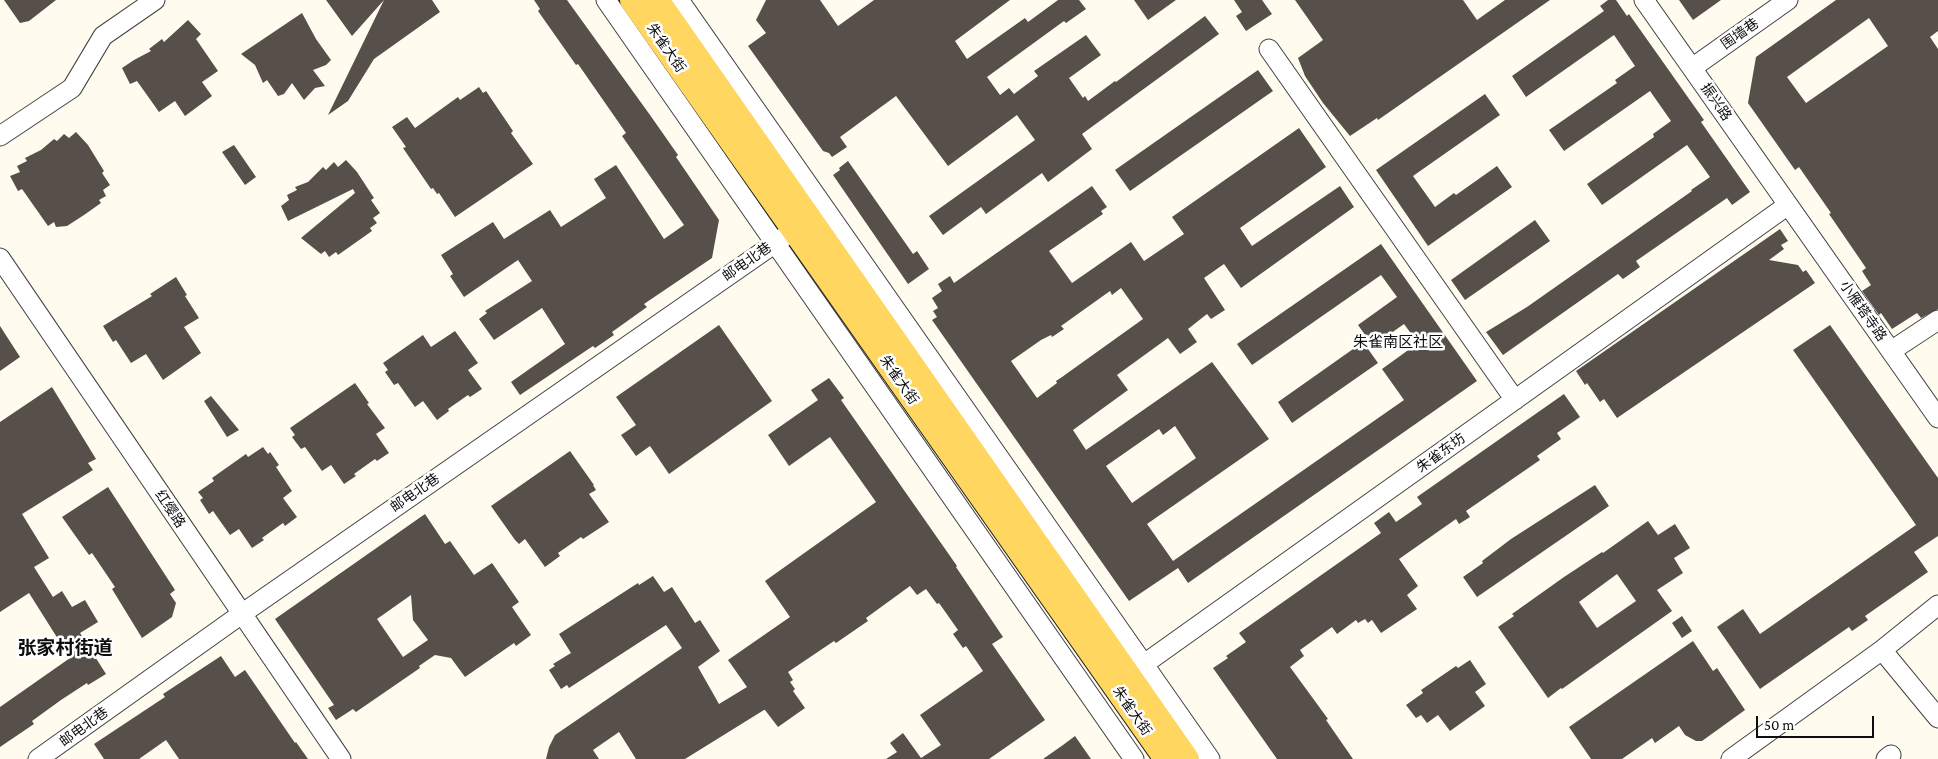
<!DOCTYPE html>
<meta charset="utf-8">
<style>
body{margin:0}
#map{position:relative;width:1938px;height:759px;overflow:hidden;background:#fffcef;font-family:"Crimson Pro",serif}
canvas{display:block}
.scale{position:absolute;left:1756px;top:716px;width:118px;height:22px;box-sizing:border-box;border:2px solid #0e0e0e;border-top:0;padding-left:6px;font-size:15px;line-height:18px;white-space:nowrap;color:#0e0e0e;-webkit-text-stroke:4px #fff;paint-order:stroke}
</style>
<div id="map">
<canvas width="1938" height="759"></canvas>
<div class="scale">50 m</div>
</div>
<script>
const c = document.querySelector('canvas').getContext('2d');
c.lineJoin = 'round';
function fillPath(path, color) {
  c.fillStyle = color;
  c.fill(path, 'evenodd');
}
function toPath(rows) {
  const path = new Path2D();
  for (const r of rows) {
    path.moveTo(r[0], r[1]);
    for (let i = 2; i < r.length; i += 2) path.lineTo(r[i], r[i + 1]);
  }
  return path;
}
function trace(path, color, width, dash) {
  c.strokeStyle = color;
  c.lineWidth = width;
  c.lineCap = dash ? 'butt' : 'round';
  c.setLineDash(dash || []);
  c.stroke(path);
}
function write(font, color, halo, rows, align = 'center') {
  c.font = font + ' "Crimson Pro","Noto Sans SC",serif';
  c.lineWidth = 5;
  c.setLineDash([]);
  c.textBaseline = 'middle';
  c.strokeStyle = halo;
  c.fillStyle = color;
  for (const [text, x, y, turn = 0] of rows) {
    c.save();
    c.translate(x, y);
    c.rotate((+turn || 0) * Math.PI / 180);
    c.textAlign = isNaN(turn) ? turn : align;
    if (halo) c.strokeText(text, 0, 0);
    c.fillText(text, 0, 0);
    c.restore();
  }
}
const building = toPath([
 [4,0,56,0,29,21,20,23],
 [326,0,432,0,440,12,374,59,348,101,328,115,384,0,352,36],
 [534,0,567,0,650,115,678,155,676,157,719,220,712,258,644,304,647,307,612,332,614,335,595,348,593,346,520,395,511,382,565,344,542,308,494,340,479,319,487,313,485,311,532,281,518,260,464,297,450,276,453,274,441,255,493,222,504,239,550,210,561,227,606,198,594,179,616,165,664,239,684,225,622,136,626,133,578,64,576,65,538,11,540,9],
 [766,0,820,0,838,26,874,0,1010,0,955,41,967,59,1025,18,1028,22,1058,0,1079,0,1086,9,1066,23,1064,21,987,77,1000,95,1009,88,1014,94,1038,76,1034,71,1086,35,1101,55,1069,78,1083,98,1085,96,1088,101,1115,81,1116,82,1205,16,1219,34,1082,134,1092,149,1048,182,1042,173,986,214,981,207,943,235,929,216,1035,140,1019,118,1017,115,948,166,896,96,840,137,847,147,832,157,829,153,823,151,748,46,766,33,756,20],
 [1134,0,1176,0,1148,20],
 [1234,0,1262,0,1272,14,1246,31,1236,16,1242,12],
 [1295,0,1463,0,1477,20,1505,0,1550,0,1378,120,1377,118,1350,136,1323,103,1305,76,1298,58,1323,40],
 [1608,0,1616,0,1627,16,1629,14,1704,120,1701,122,1750,192,1732,205,1727,198,1636,261,1640,267,1623,279,1618,274,1503,355,1486,332,1527,307,1692,191,1691,190,1710,177,1687,145,1602,205,1587,184,1654,137,1653,134,1671,121,1650,91,1564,151,1549,130,1617,83,1615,80,1635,66,1614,35,1526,97,1512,76,1604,11,1600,6],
 [1679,0,1721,0,1693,20],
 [1836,0,1938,0,1938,31,1930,37,1938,49,1938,309,1921,318,1917,313,1892,329,1881,313,1879,315,1862,291,1871,285,1862,271,1866,268,1829,214,1831,213,1799,167,1795,170,1748,103,1756,57],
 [1869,18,1888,46,1806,103,1787,77],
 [302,13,316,39,331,60,326,65,313,70,325,86,315,88,304,100,292,83,284,94,278,96,267,80,263,83,255,65,241,54],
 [188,20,201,34,196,39,218,71,202,82,212,96,185,116,175,101,159,112,137,81,130,84,122,68,134,60,151,51,149,49,162,39,164,42],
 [1258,70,1273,91,1130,191,1115,170],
 [479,87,483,93,486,91,513,131,511,133,533,164,455,217,439,193,437,194,433,188,431,189,403,148,406,147,392,127,407,117,415,128,458,97,460,100],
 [1485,94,1500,115,1413,176,1435,207,1454,193,1456,195,1497,166,1512,187,1428,246,1376,170],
 [1299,128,1326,167,1240,228,1252,246,1340,186,1354,207,1241,288,1224,264,1204,278,1225,310,1211,319,1207,314,1188,329,1197,342,1180,354,1168,338,1117,375,1128,390,1073,430,1086,450,1212,362,1269,439,1147,524,1173,561,1404,400,1382,369,1418,343,1404,324,1373,346,1358,325,1397,297,1381,275,1252,365,1237,344,1381,244,1477,381,1188,583,1178,568,1129,601,932,320,937,317,933,311,938,308,932,298,942,291,938,284,950,276,954,283,1092,186,1107,207,1101,211,1103,214,1049,251,1072,283,1131,242,1144,261,1184,234,1172,217],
 [1121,288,1143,319,1062,377,1056,381,1057,383,1037,398,1011,361,1041,340,1051,335,1052,337,1064,329,1061,326,1110,291,1112,295],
 [1175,426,1196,458,1132,503,1106,466,1159,429,1163,435],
 [76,132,88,145,104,171,102,173,110,185,103,190,106,196,99,200,101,203,84,215,67,226,56,227,54,222,48,226,22,189,18,191,10,176,20,172,17,166,27,161,25,158,41,150,54,139,57,141,64,134,69,138],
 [234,145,256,177,245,185,222,152],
 [346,160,357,172,374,198,371,200,380,213,373,218,377,223,370,228,372,231,338,255,336,252,329,257,325,251,321,254,301,238,355,193,353,189,288,221,281,206,289,200,287,195,297,190,295,187,308,182,323,167,326,170,334,162,338,167],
 [848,161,913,254,917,251,929,269,908,284,833,175,840,170,839,168],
 [1535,220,1550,241,1465,300,1451,280],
 [1780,229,1788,241,1781,245,1784,249,1769,260,1798,265,1803,272,1806,270,1815,283,1617,418,1604,399,1600,402,1587,383,1585,385,1576,371],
 [176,277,187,295,185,296,199,318,184,327,201,353,163,380,146,354,131,363,116,340,113,342,103,326,152,296,150,294],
 [719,325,772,401,669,474,650,446,636,456,621,435,636,425,616,397],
 [1830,325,1938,478,1938,536,1914,552,1928,572,1865,616,1868,620,1852,631,1849,627,1760,689,1717,627,1743,609,1760,634,1916,525,1793,350],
 [0,326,20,357,0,371],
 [455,331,478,363,468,370,482,389,470,397,468,395,448,409,449,411,437,420,423,401,415,407,398,383,394,385,385,372,388,370,383,363,423,335,431,347],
 [1363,342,1378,363,1292,423,1278,402],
 [829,378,844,398,841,400,957,566,956,567,1003,637,992,644,1045,720,989,759,886,759,897,752,890,743,903,733,921,758,941,745,920,715,983,671,966,646,963,648,953,634,958,630,939,603,937,604,926,589,917,595,910,586,866,618,868,621,836,643,834,641,788,672,793,680,790,682,795,689,793,691,805,708,778,727,765,710,764,710,685,759,636,759,619,732,593,750,599,759,546,759,549,747,555,735,682,648,666,625,569,688,567,685,561,689,549,670,555,666,553,664,571,653,559,634,638,583,639,585,653,576,664,592,672,587,695,623,700,620,720,651,698,667,719,704,747,687,728,660,790,617,765,581,876,502,830,437,789,466,768,435,818,400,811,390],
 [355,383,369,403,367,404,385,428,376,434,389,453,377,461,375,459,354,474,356,476,344,484,331,465,322,471,305,447,301,449,292,437,295,435,290,428],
 [52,387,96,459,88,463,93,470,22,514,49,558,34,567,53,597,62,591,72,607,85,600,98,622,80,633,106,674,88,685,87,683,61,700,32,721,34,724,0,747,0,707,70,658,29,593,0,612,0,422],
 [1564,394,1580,417,1557,433,1561,439,1537,456,1540,460,1466,511,1470,517,1459,524,1456,519,1399,559,1418,586,1407,595,1417,609,1381,633,1372,620,1368,623,1365,619,1358,623,1356,620,1337,634,1332,627,1300,650,1304,656,1290,667,1328,719,1326,720,1353,759,1277,759,1213,668,1228,658,1226,656,1246,642,1239,633,1381,533,1374,523,1389,512,1396,522,1422,504,1417,497],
 [211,396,239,430,227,437,204,401],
 [263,447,268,454,270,452,279,465,276,467,292,491,283,498,297,517,285,526,283,523,262,538,264,540,252,548,239,529,230,535,213,511,209,514,200,500,203,498,198,492,214,481,212,478,246,454,248,457],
 [570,451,594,485,593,485,596,490,589,494,609,522,583,539,581,537,558,553,560,556,545,567,525,539,519,544,515,540,491,506],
 [1595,485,1609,506,1477,597,1463,577,1483,563,1482,561,1511,539],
 [108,487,175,590,170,594,176,603,172,617,142,638,112,589,115,587,92,553,89,555,62,517],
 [425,514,445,544,450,541,474,575,492,563,519,602,512,607,531,635,516,646,514,643,465,677,451,658,435,655,419,666,420,668,356,712,353,709,336,720,328,708,334,705,275,619],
 [411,595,413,620,428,640,403,657,377,619],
 [1648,521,1658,535,1675,524,1690,548,1674,558,1683,573,1657,590,1672,611,1562,689,1561,688,1548,698,1498,627,1514,616,1512,614,1564,577,1602,552,1603,553],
 [1617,574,1636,601,1597,628,1579,602],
 [1682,616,1692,631,1682,638,1672,623],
 [1693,641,1713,671,1717,668,1745,710,1702,741,1696,741,1685,735,1679,726,1655,743,1652,738,1622,759,1591,759,1569,727],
 [221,656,235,677,245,670,295,743,296,742,308,759,179,759,166,740,139,759,104,759,94,744,165,697,163,694],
 [1470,660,1486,684,1475,692,1485,706,1450,731,1438,715,1427,723,1421,715,1416,718,1406,705,1423,693,1421,690,1456,666,1458,668],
 [1075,736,1091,759,1043,759,1063,745]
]);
const minor = toPath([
 [606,0,1134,759],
 [679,0,1210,759],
 [1644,0,1938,418],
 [1269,49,1515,400],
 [1692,68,1788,0],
 [0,136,72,88,103,36,155,0],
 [0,258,341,759],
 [1891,351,1938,320],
 [1938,605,1882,650,1938,718],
 [1133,672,1788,205],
 [38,759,243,613,784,237],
 [1731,759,1882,650],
 [1886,759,1891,755]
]);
const major = toPath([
 [632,0,1166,759],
 [657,0,1187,759]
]);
const streetNames = [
 ["围墙巷",1740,34,-35],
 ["朱雀大街",666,48,55],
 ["振兴路",1716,102,55],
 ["邮电北巷",747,262,-35],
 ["小雁塔寺路",1863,311,55],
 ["朱雀大街",899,380,55],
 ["朱雀东坊",1441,453,-36],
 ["邮电北巷",415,493,-35],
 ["红缨路",170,509,56],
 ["朱雀大街",1132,711,55],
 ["邮电北巷",84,727,-36]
];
const neighbourhoodNames = [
 ["朱雀南区社区",1398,342]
];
const districtNames = [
 ["张家村街道",65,648]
];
fillPath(building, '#574f4a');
trace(minor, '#414141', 21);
trace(major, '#1f1f1f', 26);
trace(minor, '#fff', 19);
trace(major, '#ffd65f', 24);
write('14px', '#0e0e0e', '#fff', streetNames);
write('15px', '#0e0e0e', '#fff', neighbourhoodNames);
write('bold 19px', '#0e0e0e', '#fff', districtNames);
</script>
